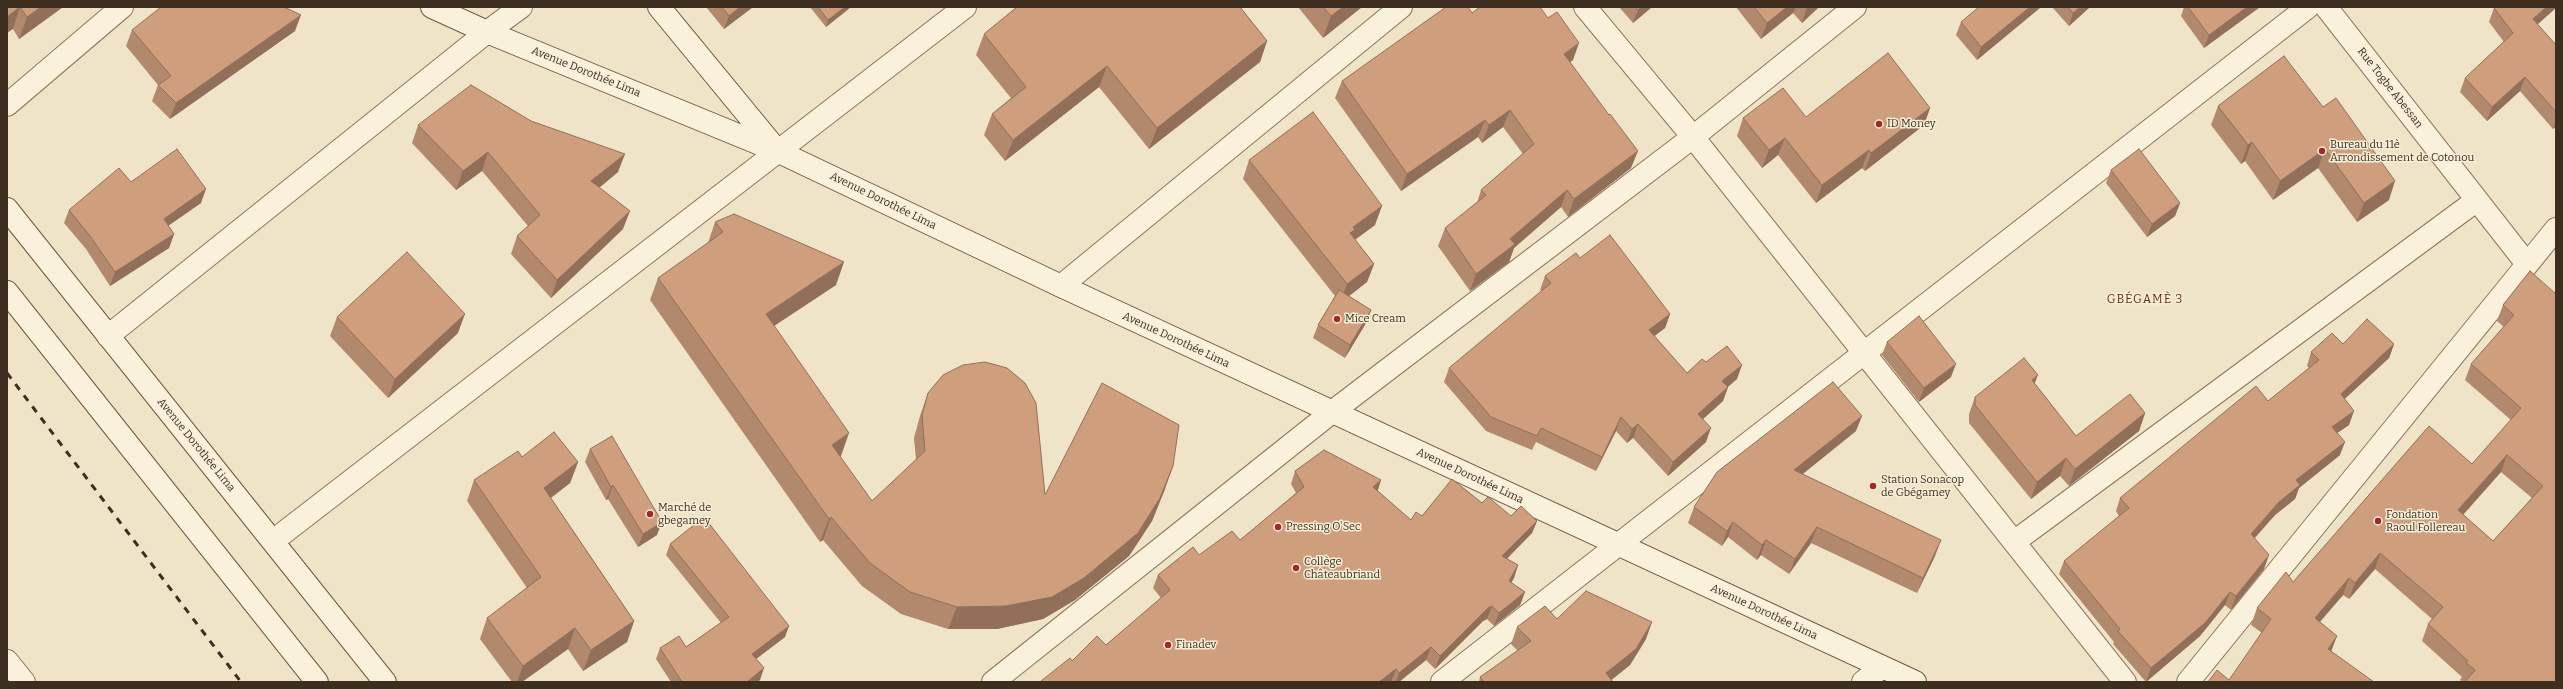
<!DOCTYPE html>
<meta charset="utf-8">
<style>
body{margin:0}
#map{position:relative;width:2563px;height:689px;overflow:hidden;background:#f0e4c8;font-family:Bitter,serif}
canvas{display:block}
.frame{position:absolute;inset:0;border:8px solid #3d2e20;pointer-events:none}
</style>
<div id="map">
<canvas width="2563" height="689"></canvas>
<div class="frame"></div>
</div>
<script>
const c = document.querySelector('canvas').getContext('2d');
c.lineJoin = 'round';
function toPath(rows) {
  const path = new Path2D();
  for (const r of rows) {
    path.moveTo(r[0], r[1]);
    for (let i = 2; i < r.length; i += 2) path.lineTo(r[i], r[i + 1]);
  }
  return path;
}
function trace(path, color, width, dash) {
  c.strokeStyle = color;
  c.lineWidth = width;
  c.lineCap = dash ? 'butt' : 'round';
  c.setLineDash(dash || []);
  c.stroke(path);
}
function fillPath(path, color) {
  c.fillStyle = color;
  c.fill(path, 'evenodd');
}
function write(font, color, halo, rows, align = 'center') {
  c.font = font + ' Bitter,serif';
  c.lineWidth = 3;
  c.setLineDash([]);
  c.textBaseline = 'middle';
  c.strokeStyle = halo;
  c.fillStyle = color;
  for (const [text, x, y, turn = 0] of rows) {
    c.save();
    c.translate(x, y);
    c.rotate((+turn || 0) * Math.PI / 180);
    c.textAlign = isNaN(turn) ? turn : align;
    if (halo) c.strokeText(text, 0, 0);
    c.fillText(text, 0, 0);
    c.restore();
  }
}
const street = toPath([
 [1585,7,1693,137,2125,682],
 [2326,7,2527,264],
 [7,105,122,7],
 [1061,286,1401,7],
 [108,336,487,32,521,7],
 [273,541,965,7],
 [2014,542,2477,200],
 [7,661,24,682],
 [993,682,1332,412,1693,137,1855,7],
 [1442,682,2308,7],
 [1863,682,1882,667],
 [2188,682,2556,229]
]);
const secondary = toPath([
 [432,7,487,32,777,151,1061,286,1915,682],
 [659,7,775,148],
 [7,209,385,682],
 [7,292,317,682]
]);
const rail = toPath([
 [7,373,241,682]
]);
const wall = toPath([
 [7,7,63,7,19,39,13,29],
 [706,7,753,7,724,29],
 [810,7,851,7,826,27],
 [1016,7,1240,7,1267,41,1260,62,1149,149,1099,87,1005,161,984,135,992,114,1011,98,976,55,984,34,1016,8],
 [1298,7,1362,7,1323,38],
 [1619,7,1652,7,1633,23],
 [1736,7,1819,7,1802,23,1793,13,1761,39],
 [2041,7,1977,60,1956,35,1961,22],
 [2052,7,2090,7,2069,26],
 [2184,7,2260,7,2204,48,2181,16],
 [2494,8,2537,24,2556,45,2556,126,2553,129,2520,91,2487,121,2460,92,2465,78,2504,42,2489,22],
 [1472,13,1573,60,1570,62,1631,168,1568,217,1561,207,1514,248,1509,262,1470,291,1438,246,1445,228,1477,203,1481,190,1523,154,1503,127,1482,143,1478,137,1401,191,1335,98,1342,81],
 [132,30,295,31,170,119,152,101,158,85,126,46],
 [2284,56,2389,200,2357,222,2318,168,2273,200,2245,161,2241,164,2211,125,2218,106],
 [1930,108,1924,125,1865,171,1862,168,1816,203,1778,155,1762,168,1737,136,1743,118,1806,117],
 [418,125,618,172,599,188,623,229,551,298,511,254,517,236,528,226,482,171,456,190,412,143],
 [1249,160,1375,225,1355,240,1374,264,1367,282,1349,296,1371,310,1366,323,1345,358,1313,338,1318,325,1335,296,1243,179],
 [2111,170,2180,203,2175,216,2147,237,2106,183],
 [131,182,201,203,168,226,174,234,169,248,110,286,86,249,64,223,69,210],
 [715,222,836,285,774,326,841,456,840,457,872,501,916,460,914,438,920,416,928,393,1045,495,1165,489,1152,521,1129,556,1075,600,1043,619,997,629,948,629,901,614,862,586,823,540,820,542,650,300,658,278,708,243],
 [1580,258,1670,314,1665,328,1654,336,1687,373,1706,362,1737,379,1728,387,1723,401,1703,419,1706,442,1668,476,1633,438,1627,443,1616,431,1596,471,1536,442,1532,450,1486,431,1444,382,1449,368,1542,291,1540,290,1545,276],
 [2530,271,2556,682,2463,682,2460,680,2462,677,2422,641,2428,624,2432,619,2375,569,2349,599,2343,595,2320,622,2262,633,2251,625,2257,608,2293,582,2472,464,2511,420,2465,380,2471,364,2504,327,2497,321,2503,305],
 [2501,472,2532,498,2493,541,2463,515],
 [337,317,458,333,388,398,330,336],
 [1887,342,1951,377,1919,402,1882,355],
 [2343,344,2394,344,2389,358,2344,399,2349,425,2337,433,2340,455,2299,488,2295,499,2275,515,2255,538,2264,569,2231,610,2225,605,2200,636,2146,682,2113,644,2114,642,2059,574,2064,561,2119,516,2116,511,2120,498,2268,401,2309,368,2307,366,2311,352],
 [2035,384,2076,436,2145,413,2139,431,2069,486,2060,476,2031,499,1969,423,1969,414,1975,397],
 [1856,431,1802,474,1935,556,1917,593,1811,543,1789,574,1761,555,1757,560,1728,537,1722,546,1688,523,1694,507],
 [590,449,657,535,638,547,608,499,606,500,585,462],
 [522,457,578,462,570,483,551,498,634,621,627,642,583,671,568,649,522,682,512,682,480,639,487,618,527,588,467,501,474,480],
 [1295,471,1381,480,1377,490,1411,520,1422,516,1482,503,1511,516,1537,521,1532,533,1507,559,1518,565,1514,578,1511,583,1525,592,1520,605,1494,626,1487,619,1483,621,1435,669,1426,660,1399,682,1041,682,1041,681,1072,661,1106,645,1161,598,1153,588,1158,575,1199,555,1240,540,1296,493,1291,484],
 [670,544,785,637,756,659,760,680,757,682,671,682,656,659,660,648,686,647,721,623,666,555],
 [1557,619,1646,639,1630,665,1611,680,1613,682,1479,682,1480,677,1518,651,1511,644,1517,627]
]);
const shadedWall = toPath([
 [20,7,13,29,7,33,7,17],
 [41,7,63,7,19,39,27,17],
 [740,7,753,7,724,29,729,16],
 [845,7,851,7,826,27,828,20],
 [1343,7,1362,7,1323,38,1331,16],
 [1641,7,1652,7,1633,23,1638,10],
 [1787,7,1796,7,1793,13,1761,39,1767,23],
 [1807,7,1819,7,1802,23],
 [2030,7,2041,7,1977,60,1981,47],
 [2080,7,2090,7,2069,26,2073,13],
 [2247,7,2260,7,2204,48,2209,35],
 [2546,7,2556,7,2556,8,2528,33,2533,19],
 [301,15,295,31,170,119,176,103],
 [1267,41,1260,62,1149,149,1157,128],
 [1579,43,1573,60,1558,71,1564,54],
 [1107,66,1099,87,1005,161,1013,140],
 [2525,77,2520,91,2487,121,2492,107],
 [1930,108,1924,125,1865,171,1871,153],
 [1510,110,1503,127,1482,143,1489,125],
 [1485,120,1478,137,1401,191,1407,174],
 [2556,121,2556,126,2553,129],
 [1785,138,1778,155,1762,168,1769,150],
 [2252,142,2245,161,2241,164,2248,145],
 [2325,149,2318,168,2273,200,2280,181],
 [1869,150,1862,168,1816,203,1822,185],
 [1638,151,1631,168,1568,217,1574,199],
 [488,152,482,171,456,190,463,171],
 [625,154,618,172,584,200,591,181],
 [2395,181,2389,200,2357,222,2364,203],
 [206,189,201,203,159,232,164,219],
 [1567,190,1561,207,1514,248,1509,262,1470,291,1476,274,1510,239],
 [2180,203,2175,216,2147,237,2152,224],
 [1382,206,1375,225,1350,243,1350,233,1353,227],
 [630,211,623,229,551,298,557,280],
 [174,234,169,248,110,286,115,272],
 [844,262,836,285,757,337,766,314],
 [1374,264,1367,282,1340,303,1347,284],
 [1371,310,1366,323,1345,358,1350,345],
 [465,314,458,333,388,398,395,379],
 [1670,314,1665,328,1644,344,1649,330],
 [2394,344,2389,358,2336,407,2341,394],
 [1956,364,1951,377,1919,402,1924,388],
 [1742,365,1737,379,1717,395,1722,381],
 [2038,375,2031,393,2032,380],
 [1728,387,1723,401,1693,428,1698,414],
 [2354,411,2349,425,2327,440,2332,427],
 [2145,413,2139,431,2069,486,2075,469],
 [1862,416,1856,431,1788,486,1794,470],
 [1621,417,1616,431,1596,471,1602,457],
 [1638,424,1633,438,1627,443,1632,429],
 [1711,428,1706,442,1668,476,1673,462],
 [849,433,841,456,824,468,832,445],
 [2345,442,2340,455,2299,488,2295,499,2275,515,2246,547,2251,534,2296,480],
 [2507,455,2501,472,2452,527,2458,510],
 [2066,458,2060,476,2031,499,2037,482],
 [578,462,570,483,536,509,544,488],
 [1173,466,1165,489,1152,521,1129,556,1075,600,1043,619,997,629,948,629,957,607],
 [1381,480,1377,493,1373,487],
 [613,485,608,499,606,500,611,487],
 [831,517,823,540,820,542,829,519],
 [1537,521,1532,533,1497,568,1502,556],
 [662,522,657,535,638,547,643,534],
 [1733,522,1728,537,1722,546,1727,531],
 [1817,527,1811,543,1789,574,1795,559],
 [1766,540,1761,555,1757,560,1762,545],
 [1941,540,1935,556,1917,593,1923,578],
 [2380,553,2375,569,2349,599,2355,583],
 [2269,555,2264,569,2231,610,2236,596],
 [1518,565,1514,578,1505,594,1509,581],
 [2349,578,2343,595,2309,634,2315,618],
 [1525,592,1520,605,1494,626,1499,613],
 [2230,592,2225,605,2200,636,2146,682,2151,668],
 [1492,606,1487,619,1483,621,1435,669,1440,656,1488,608],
 [634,621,627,642,583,671,591,650],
 [1652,622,1646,639,1630,665,1609,682,1606,673],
 [789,626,785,637,748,665,752,654],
 [575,628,568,649,522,682,517,682,523,666],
 [2337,636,2331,652,2328,649],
 [1431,647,1426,660,1399,682,1396,682,1399,673],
 [764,668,760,680,757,682,747,682],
 [1396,669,1391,682,1379,682]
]);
const building = toPath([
 [7,7,41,7,27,17,20,7,7,17,7,7],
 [161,7,284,7,301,15,176,103,158,85,171,76,132,30,161,7],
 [722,7,740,7,729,16,722,7],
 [818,7,845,7,828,20,818,7],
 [1017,7,1240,7,1267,41,1157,128,1107,66,1013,140,992,114,1026,87,984,34,1017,7],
 [1323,7,1343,7,1331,16,1323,7],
 [1446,7,1468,7,1472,13,1480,7,1540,7,1548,18,1557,12,1579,43,1564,54,1609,115,1610,114,1638,151,1574,199,1567,190,1510,239,1515,244,1476,274,1445,228,1486,195,1481,190,1534,144,1510,110,1489,125,1485,120,1407,174,1342,81,1446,7],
 [1635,7,1641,7,1638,10,1635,7],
 [1754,7,1787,7,1767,23,1754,7],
 [1979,7,2030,7,1981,47,1961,22,1979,7],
 [2068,7,2080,7,2073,13,2068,7],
 [2188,7,2247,7,2209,35,2188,7],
 [2496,7,2546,7,2533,19,2556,45,2556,112,2525,77,2492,107,2465,78,2513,33,2494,8,2496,7],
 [1888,53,1930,108,1871,153,1869,150,1822,185,1785,138,1769,150,1743,118,1783,88,1806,117,1888,53],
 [2284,56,2323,107,2336,98,2395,181,2364,203,2325,149,2280,181,2252,142,2248,145,2218,106,2284,56],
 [471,85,531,121,625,154,591,181,630,211,557,280,517,236,540,215,488,152,463,171,418,125,471,85],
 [1313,112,1382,206,1353,227,1355,230,1350,233,1374,264,1347,284,1249,160,1313,112],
 [177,149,206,189,164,219,174,234,115,272,90,236,69,210,119,168,131,182,177,149],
 [2139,149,2180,203,2152,224,2111,170,2139,149],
 [734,214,844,262,766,314,849,433,832,445,872,501,925,451,922,415,928,393,943,375,963,365,985,362,1007,368,1025,383,1036,403,1045,495,1102,383,1179,425,1173,466,1160,498,1138,533,1084,578,1052,597,1006,606,957,607,910,592,870,563,831,517,829,519,658,278,723,232,715,222,734,214],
 [1610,235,1670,314,1649,330,1687,373,1702,359,1706,362,1727,346,1742,365,1722,381,1728,387,1698,414,1711,428,1673,462,1638,424,1632,429,1621,417,1602,457,1541,428,1537,436,1491,417,1449,368,1551,283,1545,276,1576,253,1580,258,1610,235],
 [407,252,465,314,395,379,337,317,407,252],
 [2530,271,2556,294,2556,682,2465,682,2475,670,2466,663,2468,661,2428,624,2443,607,2380,553,2355,583,2349,578,2315,618,2337,636,2328,649,2374,682,2208,682,2217,670,2229,680,2271,619,2257,608,2286,572,2293,582,2429,426,2472,464,2521,408,2471,364,2514,315,2503,305,2530,271],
 [2507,455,2543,486,2493,541,2458,510,2507,455],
 [1339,290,1371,310,1350,345,1318,325,1339,290],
 [1919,316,1956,364,1924,388,1887,342,1919,316],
 [2367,319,2394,344,2341,394,2354,411,2332,427,2345,442,2296,480,2300,485,2279,502,2251,534,2269,555,2236,596,2230,592,2205,623,2151,668,2118,631,2120,629,2064,561,2129,508,2120,498,2256,386,2268,401,2319,360,2311,352,2332,333,2343,344,2367,319],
 [2024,358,2038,375,2032,380,2076,436,2130,394,2145,413,2075,469,2066,458,2037,482,1975,405,1975,397,2024,358],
 [1833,382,1862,416,1794,470,1941,540,1923,578,1817,527,1795,559,1766,540,1762,545,1733,522,1727,531,1694,507,1717,472,1833,382],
 [554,432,578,462,544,488,634,621,591,650,575,628,523,666,487,618,541,577,474,480,518,451,522,457,554,432],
 [612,436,662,522,643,534,613,485,611,487,590,449,612,436],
 [1324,450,1381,480,1373,487,1411,520,1416,512,1422,516,1452,479,1482,503,1488,497,1511,516,1521,506,1537,521,1502,556,1518,565,1509,581,1525,592,1499,613,1492,606,1488,608,1440,656,1431,647,1399,673,1396,669,1379,682,1042,682,1041,681,1070,658,1072,661,1097,636,1106,645,1170,590,1158,575,1193,547,1199,555,1232,531,1240,540,1304,487,1295,471,1324,450],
 [704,517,789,626,752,654,764,668,747,682,682,682,660,648,679,636,686,647,729,617,670,544,704,517],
 [1586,591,1652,622,1636,649,1606,673,1613,682,1484,682,1480,677,1531,641,1517,627,1545,606,1557,619,1586,591]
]);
const markers = [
 [1879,124,4,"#9e2a2b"],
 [2322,151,4,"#9e2a2b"],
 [1337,319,4,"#9e2a2b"],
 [1873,486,4,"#9e2a2b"],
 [650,514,4,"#9e2a2b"],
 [2378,521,4,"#9e2a2b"],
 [1278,527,4,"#9e2a2b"],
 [1296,568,4,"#9e2a2b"],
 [1168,645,4,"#9e2a2b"]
];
const streetNames = [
 ["Avenue Dorothée Lima",586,72,22],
 ["Rue Togbe Abessan",2390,88,52],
 ["Avenue Dorothée Lima",883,201,26],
 ["Avenue Dorothée Lima",1176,340,25],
 ["Avenue Dorothée Lima",196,445,51],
 ["Avenue Dorothée Lima",1470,476,25],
 ["Avenue Dorothée Lima",1764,612,25]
];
const poiNames = [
 ["ID Money",1887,124],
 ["Bureau du 11è",2330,145],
 ["Arrondissement de Cotonou",2330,158],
 ["Mice Cream",1345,319],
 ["Station Sonacop",1881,480],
 ["de Gbégamey",1881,493],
 ["Marché de",658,508],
 ["gbegamey",658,521],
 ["Fondation",2386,515],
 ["Raoul Follereau",2386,528],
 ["Pressing O'Sec",1286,527],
 ["Collège",1304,562],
 ["Châteaubriand",1304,575],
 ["Finadev",1176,645]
];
const neighbourhoodNames = [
 ["GBÉGAMÈ 3",2145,300]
];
trace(street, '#8d765c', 24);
trace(secondary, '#6f573f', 24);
trace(street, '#faf1dc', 22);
trace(secondary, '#faf1dc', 22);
trace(rail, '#3d2e20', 3, [7, 7]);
fillPath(wall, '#b2896c');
fillPath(shadedWall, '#916f58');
fillPath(building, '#cf9f7d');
trace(building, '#916f58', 1);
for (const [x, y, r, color] of markers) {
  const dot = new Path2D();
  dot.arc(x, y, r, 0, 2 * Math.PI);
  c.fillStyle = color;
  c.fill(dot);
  trace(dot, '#f7eed8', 1.5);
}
write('11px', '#3d2e20', '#f7eed8', streetNames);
write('11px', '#3d2e20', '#f7eed8', poiNames, 'left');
c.letterSpacing = '1px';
write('12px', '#6b2e1e', '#f7eed8', neighbourhoodNames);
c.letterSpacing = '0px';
</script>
